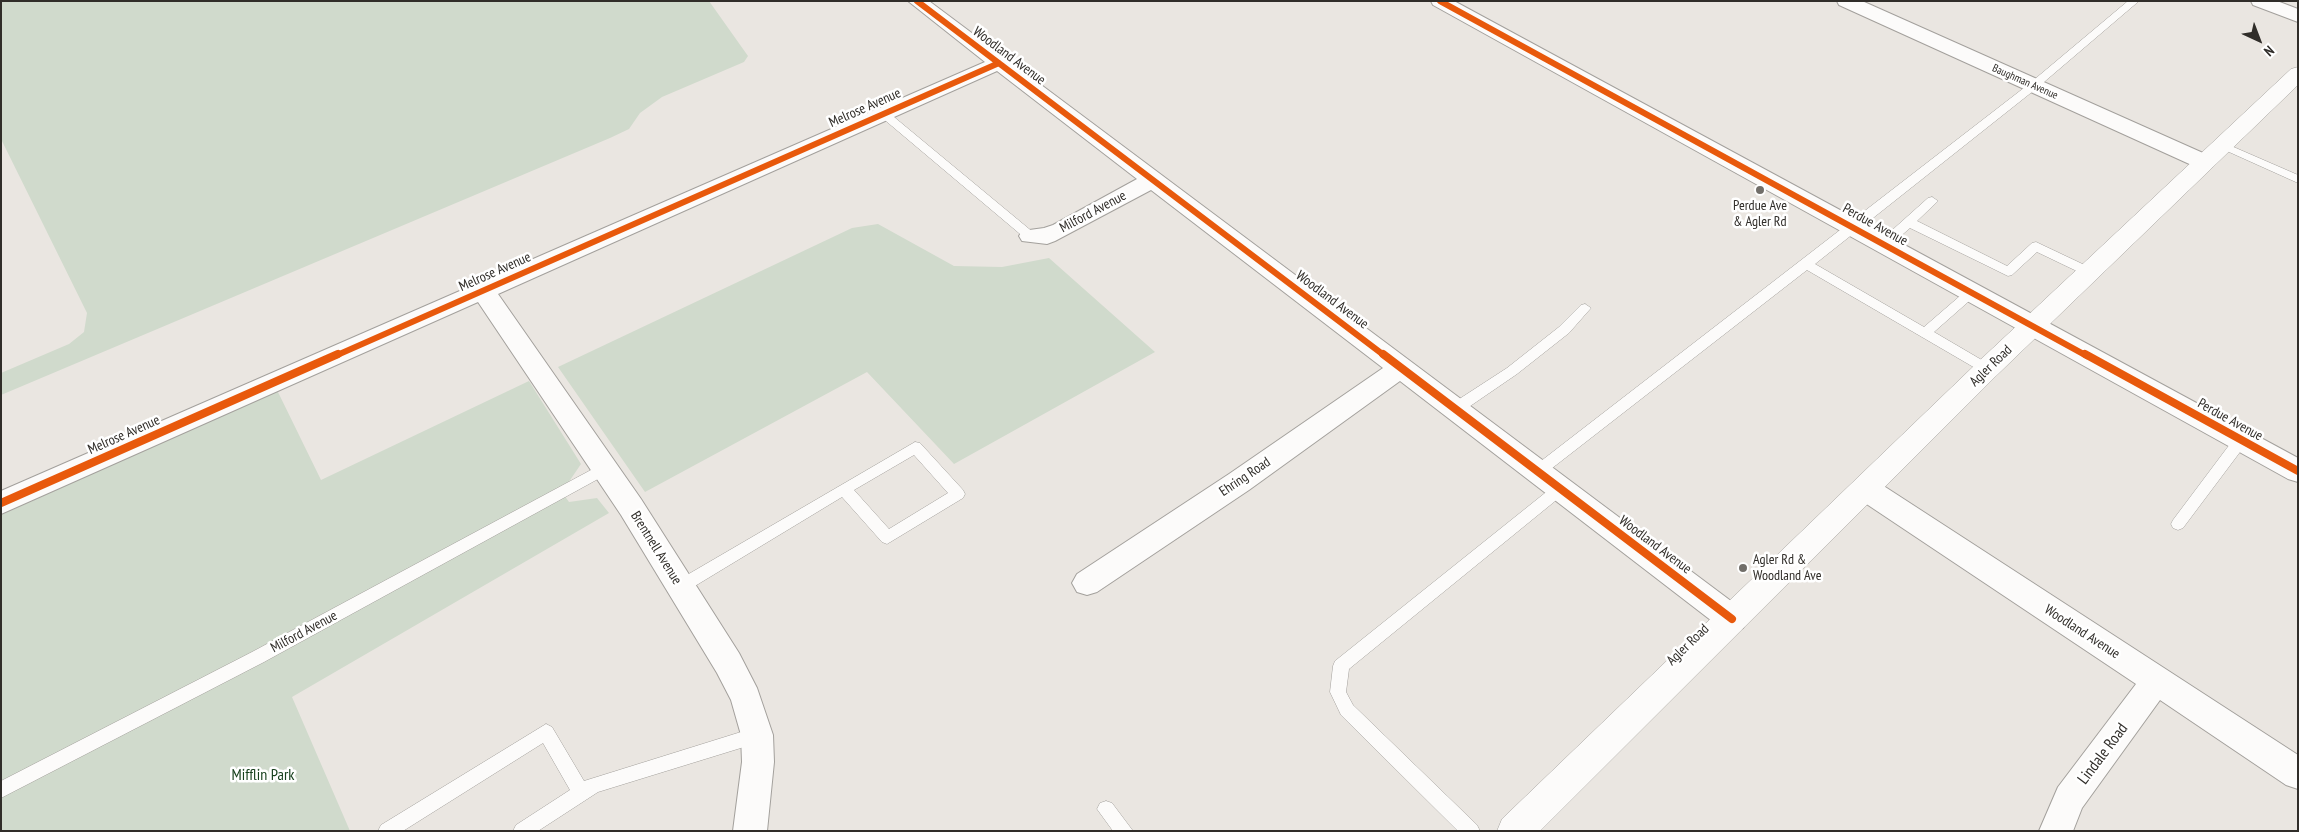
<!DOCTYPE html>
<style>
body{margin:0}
#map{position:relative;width:2299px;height:832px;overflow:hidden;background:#eae6e1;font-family:"PT Sans Narrow",sans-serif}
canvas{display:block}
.frame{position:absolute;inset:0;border:2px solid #302d29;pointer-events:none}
.north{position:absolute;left:2234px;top:15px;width:50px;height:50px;-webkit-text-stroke:4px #fff;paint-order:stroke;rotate:137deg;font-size:14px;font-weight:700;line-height:20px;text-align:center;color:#302d29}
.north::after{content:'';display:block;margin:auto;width:18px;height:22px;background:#302d29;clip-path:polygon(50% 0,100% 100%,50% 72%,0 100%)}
</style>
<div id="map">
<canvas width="2299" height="832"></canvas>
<div class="frame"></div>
<div class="north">N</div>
</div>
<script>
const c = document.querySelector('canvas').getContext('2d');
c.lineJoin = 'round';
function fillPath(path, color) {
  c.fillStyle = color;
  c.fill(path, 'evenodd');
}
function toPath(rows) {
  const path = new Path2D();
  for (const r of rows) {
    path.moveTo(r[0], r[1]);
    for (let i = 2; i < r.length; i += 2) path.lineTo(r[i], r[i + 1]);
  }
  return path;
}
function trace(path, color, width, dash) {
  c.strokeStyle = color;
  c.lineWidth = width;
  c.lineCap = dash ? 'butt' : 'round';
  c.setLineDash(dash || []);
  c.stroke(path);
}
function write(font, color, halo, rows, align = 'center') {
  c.font = font + ' "PT Sans Narrow",sans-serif';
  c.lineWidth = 5;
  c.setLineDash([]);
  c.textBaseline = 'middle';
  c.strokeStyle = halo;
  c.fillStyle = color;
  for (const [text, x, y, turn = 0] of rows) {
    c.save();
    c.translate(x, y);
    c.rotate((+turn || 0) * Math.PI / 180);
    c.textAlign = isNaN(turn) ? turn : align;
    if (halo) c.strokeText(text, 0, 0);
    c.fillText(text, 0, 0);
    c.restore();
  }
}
const green = toPath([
 [1,1,709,1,748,56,744,62,662,97,640,113,629,129,610,138,1,395,1,373,69,344,84,332,87,313,1,139],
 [878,224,954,266,1002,267,1049,258,1155,352,954,464,867,372,645,492,558,367,852,228],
 [529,381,581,464,562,492,569,502,597,498,609,513,292,697,350,831,1,831,1,515,277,390,321,480]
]);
const service = toPath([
 [2128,1,2139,1,2037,88,1815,264,1924,327,1968,289,1976,289,1978,292,1976,295,1934,332,1992,366,1994,369,1992,372,1982,372,1807,270,1542,476,1537,478,1532,476,1530,472,1532,468,2029,84,2128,1],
 [884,111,888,112,1034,233,1036,236,1034,239,1026,239,880,116,880,112,884,111],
 [2222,142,2298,175,2298,183,2218,147,2216,145,2218,143,2222,142],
 [1932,197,1938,201,1917,221,2007,266,2032,243,2036,242,2093,269,2095,272,2093,275,2085,275,2037,252,2012,275,2008,276,1910,228,1888,247,1880,247,1878,244,1880,241,1928,198,1932,197],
 [1585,304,1591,308,1569,333,1517,374,1460,413,1450,413,1448,409,1450,405,1507,368,1559,327,1581,305,1585,304],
 [2241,435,2246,436,2248,440,2246,444,2183,528,2178,530,2173,528,2171,524,2173,520,2236,436,2241,435],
 [915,442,920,443,963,490,965,494,963,498,887,544,882,542,842,497,685,592,680,593,675,592,672,587,675,582,915,442],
 [914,455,948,493,889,529,854,490,914,455],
 [604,463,609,465,611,469,609,473,264,662,1,798,1,781,252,652,604,463],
 [1560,483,1565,485,1567,489,1565,493,1349,669,1346,692,1353,705,1477,825,1480,831,1458,831,1341,715,1330,692,1333,666,1335,661,1555,485,1560,483],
 [546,724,552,727,584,781,757,727,763,730,765,735,763,740,757,743,598,792,538,831,513,831,516,825,570,790,543,743,403,831,378,831,381,825,546,724],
 [1106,801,1112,803,1133,831,1113,831,1097,809,1100,803,1106,801]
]);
const minor = toPath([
 [908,1,929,1,1743,610,1747,619,1743,628,1732,632,1721,628,1400,381,1249,490,1097,592,1087,595,1077,592,1072,583,1077,574,1229,474,1383,368,1151,190,1055,241,1047,244,1022,241,1019,236,1022,231,1044,228,1053,225,1137,179,997,71,498,294,641,499,739,653,757,688,773,735,774,762,767,831,733,831,742,762,741,735,731,700,717,673,621,515,478,302,1,514,1,491,985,62,908,1],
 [1431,1,1454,1,2298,458,2298,482,2288,479,1433,5,1431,1],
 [1837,1,1862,1,2212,157,2215,162,2212,167,2204,169,2196,167,1839,5,1837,1],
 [2251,1,2277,1,2298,9,2298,22,2253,5,2251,1],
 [1866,478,1876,481,2298,755,2298,789,2286,785,2160,700,2082,808,2073,831,2039,831,2058,787,2136,684,1856,497,1852,489,1856,481,1866,478]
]);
const secondary = toPath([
 [2298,67,2298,85,1996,376,1540,831,1497,831,1502,819,1978,362,2291,69,2298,67]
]);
const cyclewayFar1 = toPath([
 [917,1,1385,356],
 [1440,1,2087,356],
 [335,356,999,63]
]);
const cycleway = toPath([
 [1383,354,1732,619],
 [2085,354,2298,471],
 [1,503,338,354]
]);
const markers = [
 [1760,190,5,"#716e69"],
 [1743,568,5,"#716e69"]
];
const farStreetnames = [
 ["Baughman Avenue",2025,82,24]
];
const streetNames = [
 ["Woodland Avenue",1009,56,37],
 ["Melrose Avenue",865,108,-24],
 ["Milford Avenue",1093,212,-28],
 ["Perdue Avenue",1875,225,29],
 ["Melrose Avenue",495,272,-24],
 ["Woodland Avenue",1332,300,37],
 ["Agler Road",1991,366,-44],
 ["Perdue Avenue",2230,420,29],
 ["Melrose Avenue",124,435,-24],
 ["Ehring Road",1245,477,-34],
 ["Woodland Avenue",1655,545,37],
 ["Brentnell Avenue",656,548,58],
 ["Milford Avenue",304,632,-28],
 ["Woodland Avenue",2082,632,33],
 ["Agler Road",1688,645,-44]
];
const poiNames = [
 ["Perdue Ave",1760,206],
 ["& Agler Rd",1760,222],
 ["Agler Rd &",1753,560,"left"],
 ["Woodland Ave",1753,576,"left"]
];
const nearStreetnames = [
 ["Lindale Road",2103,754,-53]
];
const nearParknames = [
 ["Mifflin Park",263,775]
];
fillPath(green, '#d0dacc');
trace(service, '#a3a09c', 1);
trace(minor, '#a3a09c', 2);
trace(secondary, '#a3a09c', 1);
fillPath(service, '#fcfbfa');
fillPath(minor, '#fcfbfa');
fillPath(secondary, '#fcfbfa');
trace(cyclewayFar1, '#e8590c', 6);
trace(cycleway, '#e8590c', 8);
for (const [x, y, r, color] of markers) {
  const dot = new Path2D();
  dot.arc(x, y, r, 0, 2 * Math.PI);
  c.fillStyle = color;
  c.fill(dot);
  trace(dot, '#fff', 2);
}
write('11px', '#302d29', '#fff', farStreetnames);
write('14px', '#302d29', '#fff', streetNames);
write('14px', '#302d29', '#fff', poiNames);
write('16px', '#302d29', '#fff', nearStreetnames);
write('16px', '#17401d', '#fff', nearParknames);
</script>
